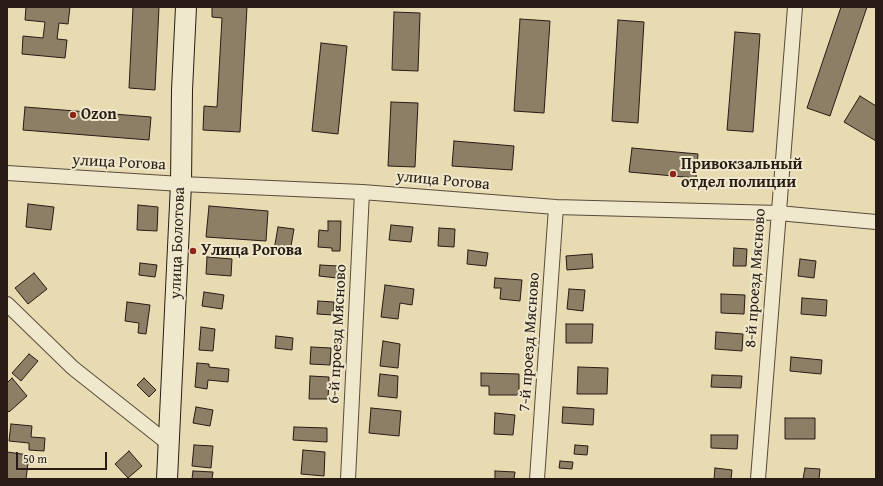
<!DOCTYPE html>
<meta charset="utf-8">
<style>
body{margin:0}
#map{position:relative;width:883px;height:486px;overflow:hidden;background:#e8dbb1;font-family:"Gentium Book Plus",serif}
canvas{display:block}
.frame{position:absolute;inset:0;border:8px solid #281b15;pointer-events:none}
.scale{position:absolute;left:16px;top:452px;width:91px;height:18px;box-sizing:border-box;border:2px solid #281b15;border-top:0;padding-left:5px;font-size:12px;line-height:14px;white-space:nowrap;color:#281b15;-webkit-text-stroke:3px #f0e8cc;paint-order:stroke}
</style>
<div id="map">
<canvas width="883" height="486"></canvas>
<div class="frame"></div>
<div class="scale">50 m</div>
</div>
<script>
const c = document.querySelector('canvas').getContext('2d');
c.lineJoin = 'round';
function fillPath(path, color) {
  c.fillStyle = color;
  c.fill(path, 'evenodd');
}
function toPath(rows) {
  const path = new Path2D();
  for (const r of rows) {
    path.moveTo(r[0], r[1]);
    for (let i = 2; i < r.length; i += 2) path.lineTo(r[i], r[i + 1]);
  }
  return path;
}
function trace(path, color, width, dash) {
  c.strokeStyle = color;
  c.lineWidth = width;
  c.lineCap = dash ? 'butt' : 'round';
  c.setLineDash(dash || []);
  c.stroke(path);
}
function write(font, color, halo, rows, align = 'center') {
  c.font = font + ' "Gentium Book Plus",serif';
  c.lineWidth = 4;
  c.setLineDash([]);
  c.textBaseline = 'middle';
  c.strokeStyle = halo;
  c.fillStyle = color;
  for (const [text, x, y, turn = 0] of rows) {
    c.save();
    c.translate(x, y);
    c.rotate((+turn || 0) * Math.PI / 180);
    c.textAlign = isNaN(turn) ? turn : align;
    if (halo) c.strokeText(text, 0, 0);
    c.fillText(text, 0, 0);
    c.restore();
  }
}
const building = toPath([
 [26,7,70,7,68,24,59,23,57,39,67,40,65,58,22,54,23,36,43,38,45,22,25,20,26,7],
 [133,7,159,7,155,90,129,88,133,7],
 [212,7,247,7,240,132,203,130,204,106,217,107,222,18,212,17,212,7],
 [841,7,867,7,830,116,807,108,841,7],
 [394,12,420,13,418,71,392,70,394,12],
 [520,19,550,21,544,113,514,111,520,19],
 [618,20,644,22,638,123,612,121,618,20],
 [735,32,760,34,753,132,727,130,735,32],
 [321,43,347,46,338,134,312,131,321,43],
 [860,96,876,106,876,141,844,122,860,96],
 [391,102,418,103,415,167,388,166,391,102],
 [25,107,151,117,149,140,23,130,25,107],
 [454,141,514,146,512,170,452,166,454,141],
 [632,148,698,154,696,178,629,172,632,148],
 [28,204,54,207,51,230,26,227,28,204],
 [138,205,158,207,157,231,137,230,138,205],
 [209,206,268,211,266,241,206,237,209,206],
 [328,221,341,221,340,251,332,251,332,248,318,247,319,230,328,231,328,221],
 [391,225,413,227,411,242,389,240,391,225],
 [278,227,294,229,290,252,274,250,278,227],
 [439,228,455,229,454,247,438,246,439,228],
 [734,248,747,249,746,266,733,266,734,248],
 [468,250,488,253,486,266,467,264,468,250],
 [592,254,593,268,567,270,566,256,592,254],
 [207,257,232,259,231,276,206,274,207,257],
 [800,259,816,261,814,278,798,276,800,259],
 [140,263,157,265,155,277,139,275,140,263],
 [320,265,338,266,337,278,319,276,320,265],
 [34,273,47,289,28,304,15,288,34,273],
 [495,278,522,280,520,301,500,299,501,288,494,288,495,278],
 [385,285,414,289,412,305,400,303,398,319,381,317,385,285],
 [569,289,585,290,583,311,567,309,569,289],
 [204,292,224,295,222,309,202,306,204,292],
 [721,294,745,295,744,314,721,313,721,294],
 [802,298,827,300,826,316,801,314,802,298],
 [318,301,334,302,333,315,317,314,318,301],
 [127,302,150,305,146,334,138,333,139,323,125,321,127,302],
 [566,324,593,324,592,343,566,343,566,324],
 [201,327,215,329,213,351,199,350,201,327],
 [716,332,743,334,742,351,715,349,716,332],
 [276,336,293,338,292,350,275,348,276,336],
 [383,341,400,344,398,368,380,366,383,341],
 [311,347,331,348,330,365,310,364,311,347],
 [29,354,38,361,21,381,12,373,29,354],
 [791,357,822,360,821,374,790,371,791,357],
 [197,363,209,364,209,367,229,369,228,382,208,380,207,389,195,387,197,363],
 [578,367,608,368,607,394,577,394,578,367],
 [481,373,519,374,519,395,489,395,489,386,481,386,481,373],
 [380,374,398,376,397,398,378,396,380,374],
 [712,375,742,376,741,388,711,387,712,375],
 [310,376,329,377,328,399,309,399,310,376],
 [12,378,27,396,9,412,7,410,7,383,12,378],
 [144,378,156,390,149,397,137,385,144,378],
 [196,407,213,410,210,426,193,423,196,407],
 [563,407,594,409,593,425,562,423,563,407],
 [371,408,401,411,399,436,369,433,371,408],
 [495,413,515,415,513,435,494,434,495,413],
 [785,418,815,418,815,439,785,439,785,418],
 [11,424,32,426,31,437,45,438,44,451,29,450,29,443,9,441,11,424],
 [294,427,327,428,327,442,293,440,294,427],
 [711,435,738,435,737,449,711,448,711,435],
 [194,445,213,446,211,468,192,466,194,445],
 [575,445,588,446,587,455,574,454,575,445],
 [303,450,325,452,324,476,301,474,303,450],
 [129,451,142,466,128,478,115,464,129,451],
 [7,452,29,455,26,479,7,479,7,452],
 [560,461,573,462,572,469,559,468,560,461],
 [715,468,732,470,731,479,714,479,715,468],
 [805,468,820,469,819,479,803,479,805,468],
 [193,471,213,472,212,479,192,479,193,471],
 [495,471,515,472,514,479,495,479,495,471]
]);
const street = toPath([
 [7,173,181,184,362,192,556,207,778,213,876,222],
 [7,304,73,368,169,444],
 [348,479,362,192],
 [537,479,556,207],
 [758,479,795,7]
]);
const secondary = toPath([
 [167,479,181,184,182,90,186,7]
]);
const markers = [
 [73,115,4,"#8f2418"],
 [673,174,4,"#8f2418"],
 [193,251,4,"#8f2418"]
];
const poiNames = [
 ["Ozon",81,115],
 ["Привокзальный",681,165],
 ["отдел полиции",681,183],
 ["Улица Рогова",201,251]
];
const streetNames = [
 ["улица Рогова",119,163,3],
 ["улица Рогова",443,181,5],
 ["улица Болотова",178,243,-88],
 ["8-й проезд Мясново",756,278,-86],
 ["6-й проезд Мясново",338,334,-87],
 ["7-й проезд Мясново",530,342,-86]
];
fillPath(building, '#8c7f66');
trace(building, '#281b15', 1);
trace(street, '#584b3c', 16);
trace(secondary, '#281b15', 22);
trace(street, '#f0e8cc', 14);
trace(secondary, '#f0e8cc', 20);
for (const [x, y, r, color] of markers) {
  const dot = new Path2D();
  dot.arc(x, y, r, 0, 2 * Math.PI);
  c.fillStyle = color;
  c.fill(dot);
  trace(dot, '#f0e8cc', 1.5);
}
write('bold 16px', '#281b15', '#f0e8cc', poiNames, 'left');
write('16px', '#281b15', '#f0e8cc', streetNames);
</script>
